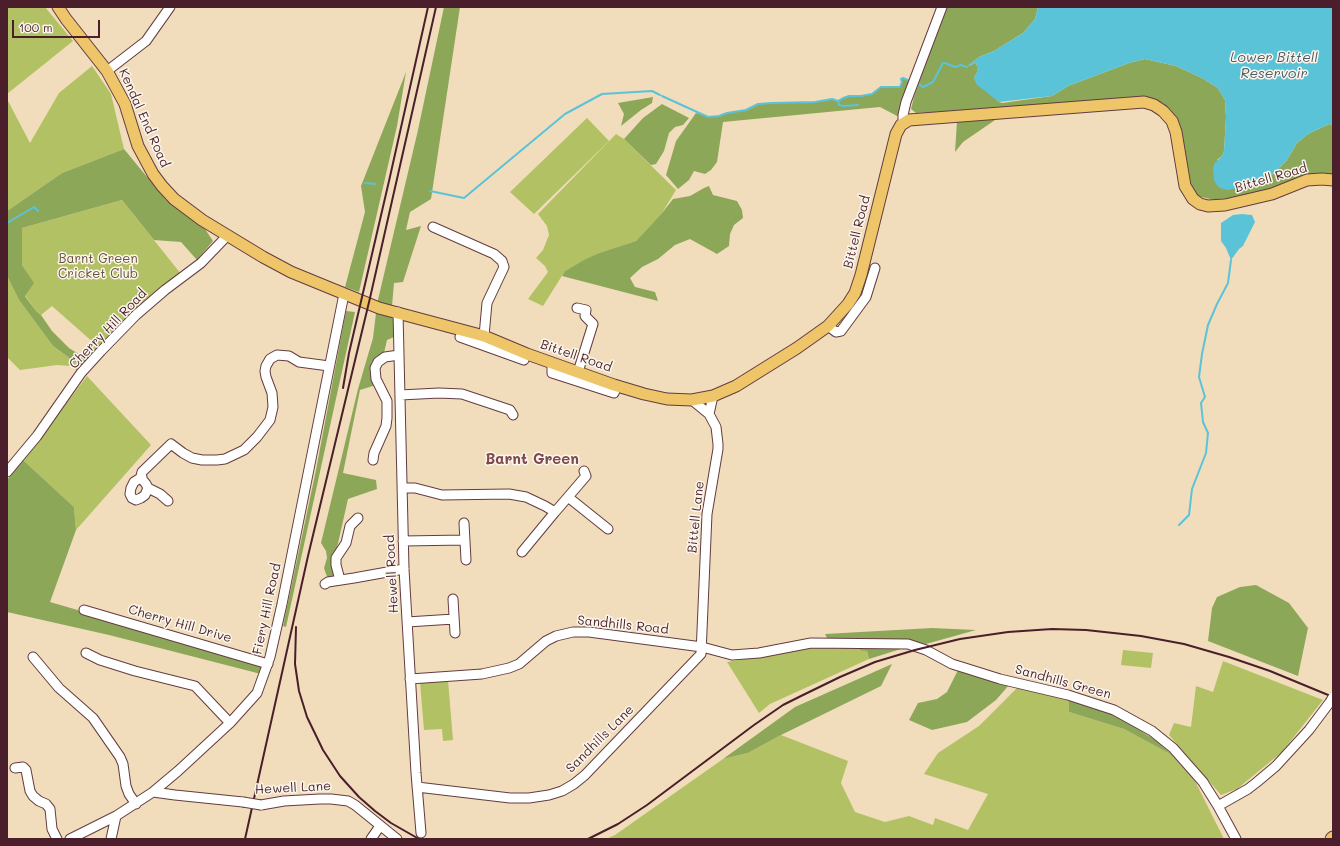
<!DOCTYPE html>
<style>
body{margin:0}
#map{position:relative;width:1340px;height:846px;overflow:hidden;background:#f1ddbc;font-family:Mali,sans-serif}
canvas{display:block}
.frame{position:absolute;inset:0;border:8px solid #4a1f2b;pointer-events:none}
.scale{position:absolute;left:12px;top:20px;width:88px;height:18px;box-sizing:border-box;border:2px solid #4a1f2b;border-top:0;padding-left:5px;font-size:12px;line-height:14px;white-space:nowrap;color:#4a1f2b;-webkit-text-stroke:3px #fbf7ec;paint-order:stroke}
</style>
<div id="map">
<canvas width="1340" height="846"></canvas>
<div class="frame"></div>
<div class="scale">100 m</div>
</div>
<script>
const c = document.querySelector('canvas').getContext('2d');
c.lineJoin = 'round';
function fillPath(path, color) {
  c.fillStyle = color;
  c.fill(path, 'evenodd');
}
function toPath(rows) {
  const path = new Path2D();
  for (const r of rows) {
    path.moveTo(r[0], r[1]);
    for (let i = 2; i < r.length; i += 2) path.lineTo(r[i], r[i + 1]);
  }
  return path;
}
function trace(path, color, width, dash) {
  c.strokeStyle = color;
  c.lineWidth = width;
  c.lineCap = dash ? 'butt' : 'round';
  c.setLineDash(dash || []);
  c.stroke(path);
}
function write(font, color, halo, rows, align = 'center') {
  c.font = font + ' Mali,sans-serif';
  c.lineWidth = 3;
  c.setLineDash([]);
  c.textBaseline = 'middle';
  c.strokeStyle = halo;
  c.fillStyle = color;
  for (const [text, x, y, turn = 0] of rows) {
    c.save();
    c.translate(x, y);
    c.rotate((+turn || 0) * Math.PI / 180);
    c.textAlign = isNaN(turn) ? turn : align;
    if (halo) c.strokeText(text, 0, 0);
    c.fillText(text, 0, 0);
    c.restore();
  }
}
const green = toPath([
 [7,7,45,7,73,41,7,94],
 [92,66,111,94,124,149,62,173,7,211,7,99,30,143,59,93],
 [587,118,609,141,534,214,510,192],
 [616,134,624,139,676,190,662,213,636,241,599,253,565,271,543,306,528,299,548,272,545,266,536,258,543,250,549,235,547,226,538,214],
 [122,200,181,274,97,352,92,349,95,344,52,306,41,315,36,311,25,295,33,283,22,265,22,228],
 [7,276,19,300,53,346,83,368,79,372,71,366,57,365,20,370,7,357],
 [87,376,151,445,76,530,74,507,23,460],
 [858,646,867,651,869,659,770,704,759,713,727,662,816,647],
 [1123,650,1153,653,1151,668,1121,665],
 [1223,661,1323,700,1282,752,1237,789,1221,795,1169,735,1174,723,1191,727,1196,686,1213,692],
 [448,680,453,740,443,741,442,729,424,730,420,682],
 [1018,687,1069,700,1069,712,1124,729,1172,755,1195,781,1224,839,606,839,615,835,723,759,748,753,781,735,848,761,841,783,855,812,885,822,909,816,933,825,935,818,968,830,988,794,924,774,938,753,979,726]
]);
const forest = toPath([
 [444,7,460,7,431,199,410,212,406,230,421,226,403,282,394,283,392,306,377,304,418,130],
 [946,7,1038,7,1035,19,1023,33,994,51,979,57,968,66,976,63,977,66,977,72,974,78,999,102,1002,103,1052,96,1068,86,1129,63,1145,59,1176,66,1202,78,1218,88,1225,100,1226,117,1224,151,1222,156,1217,160,1252,185,1273,174,1287,160,1297,143,1308,134,1329,124,1333,125,1333,176,1295,180,1246,196,1219,201,1197,196,1192,188,1179,130,1171,111,1163,103,1137,97,965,110,916,113,911,109,914,97],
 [406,72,397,126,359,292,345,287,365,212,361,186],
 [903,78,910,81,899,117,880,107,723,122,717,162,711,170,705,174,694,171,689,180,678,189,666,175,676,141,696,113,709,117,719,116,727,113,746,110,758,104,772,103,815,102,832,99,838,101,843,98,849,96,861,96,872,94,881,87,900,87,902,82,901,79],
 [653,97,652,103,641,110,621,126,624,114,618,103],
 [662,104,689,118,683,125,675,127,669,133,664,151,656,164,651,165,624,139,643,118],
 [998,118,963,142,955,152,957,121],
 [124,149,166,200,205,229,213,241,197,260,181,242,154,240,122,200,22,228,22,265,34,283,25,296,36,311,41,315,52,331,69,348,85,358,92,349,97,352,83,368,53,346,19,300,7,276,7,211,62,173],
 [709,186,713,195,737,201,742,210,743,218,734,225,730,234,729,246,717,254,690,239,675,245,658,259,642,267,630,278,635,287,655,292,658,301,562,276,565,271,586,259,599,253,636,241,662,213,673,199,690,196,704,188],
 [346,311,355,312,286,627,283,626,316,470],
 [376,313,389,315,393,319,394,327,394,337,387,340,384,353,377,356,371,363,376,385,360,390,343,473,376,480,377,489,348,499,334,561,337,579,329,580,326,574,324,568,327,558,326,551,321,543,358,389,373,338],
 [23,460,74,507,76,530,50,602,264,664,261,674,109,635,7,612,7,480],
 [1256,585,1289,603,1308,628,1298,676,1208,641,1212,608,1217,597,1240,587],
 [932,628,976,630,926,644,912,642,828,640,825,634],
 [858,646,904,646,904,648,869,659,867,651,860,650],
 [892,664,881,686,781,735,748,753,723,759,795,707],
 [958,670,1009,685,996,700,967,722,932,730,909,720,918,703,937,699,947,692],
 [1069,700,1114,714,1155,740,1172,755,1124,729,1069,712]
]);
const water = toPath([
 [1038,7,1333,7,1333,125,1329,124,1308,134,1297,143,1287,160,1273,174,1252,185,1228,190,1220,188,1217,185,1214,180,1213,169,1214,164,1222,156,1224,151,1226,117,1225,100,1218,88,1202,78,1176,66,1145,59,1129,63,1068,86,1052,96,999,102,976,84,974,78,977,72,977,66,976,63,967,67,979,57,994,51,1023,33,1035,19],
 [1242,214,1252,215,1255,222,1243,246,1239,249,1231,260,1226,248,1221,241,1221,223,1233,215]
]);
const stream = toPath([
 [919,84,923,87,933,82,943,63,945,63,955,67,961,65,967,67],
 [662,96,708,117,719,116,727,113,746,110,758,104,772,103,815,102,832,99,838,101,843,98,849,96,861,96,872,94,881,87,900,87,902,82,901,79,903,78,910,81],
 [838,101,839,105,844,106,858,105],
 [365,183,375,184],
 [430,191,464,198,565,114,602,94,652,91,660,95],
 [7,223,34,207,38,211],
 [1179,525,1189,515,1192,489,1206,453,1208,433,1203,422,1201,403,1205,397,1199,377,1202,354,1208,325,1217,304,1228,283,1231,260]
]);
const minor = toPath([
 [107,71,146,41,170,7],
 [903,123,903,115,906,102,942,7],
 [433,227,494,254,502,261,504,267,487,303,484,336],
 [577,308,586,310,585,316,593,324,578,372],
 [398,312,404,569,416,773,421,833],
 [828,326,836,332,841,331,866,297,875,268],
 [460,337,524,360],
 [552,363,552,373,614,393,617,386],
 [400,395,439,393,462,394,510,410,513,415],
 [709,414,713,396],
 [373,460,374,453,386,426,387,418,387,401,376,379,375,368,378,362,385,357,399,355],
 [7,472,37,436,81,373,101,351,136,315,165,290,201,263,227,236],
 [142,477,134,482,131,488,130,494,132,498,136,500,141,498,145,495,148,488],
 [402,488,415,488,442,495,509,494,526,497,545,506,555,512,568,497,608,529],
 [568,497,586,476,584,471],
 [168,501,160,494,148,488,146,484,142,479,141,476,142,472,171,444,183,453,192,458,202,460,217,460,225,459,244,450,257,437,270,420,273,407,272,393,266,377,265,371,266,366,270,359,277,355,289,356,299,362,329,366],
 [464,523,466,560],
 [403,541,465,540],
 [522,552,555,512],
 [340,580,336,565,336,558,346,543,350,526,358,518],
 [325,584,328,582,354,578,404,569],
 [453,599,455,633],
 [84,610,268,664],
 [407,622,454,619],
 [86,653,100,660,135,671,195,686,230,723],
 [33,657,59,688,93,718,120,757,123,764,126,786,129,794,136,804],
 [410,679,482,674,509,668,519,664,546,641,556,636,573,632,589,632,702,647,732,655,759,653,811,643,908,644,926,650,952,664,965,668,1000,679,1068,695,1114,710,1152,731,1173,748,1203,782,1218,806,1236,839],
 [15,768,23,767,26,770,30,791,33,796,39,801,46,804,50,809,52,829,57,839],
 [417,787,510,798,529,798,549,795,562,791,574,784,585,775,701,654,707,514,718,449,718,444,716,427,709,414,692,400],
 [153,792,175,795,243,802],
 [261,805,284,801,320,799,331,799,348,801,355,805,397,839],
 [1218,806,1248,789,1257,782,1276,766,1309,730,1330,702],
 [70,839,116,816,153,792,178,771,230,723,257,693,270,657,282,604,344,294],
 [111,839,116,816],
 [371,839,380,826]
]);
const major = toPath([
 [58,7,66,19,107,71,125,104,138,146,153,174,162,186,174,199,202,220,263,257,291,272,379,308,484,336,527,354,614,385,644,394,667,399,692,400,713,396,736,386,797,348,828,326,848,304,855,293,861,275,896,134,901,125,909,120,1144,102,1154,105,1163,111,1172,121,1176,132,1185,186,1193,199,1200,204,1208,206,1225,205,1272,194,1307,180,1322,179,1333,180]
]);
const highway = toPath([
 [1332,839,1333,838]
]);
const rail = toPath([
 [343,388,349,353,389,181,428,7],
 [296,627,295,664,299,691,307,717,323,750,340,776,359,797,375,811,391,823,419,839],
 [245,839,308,556,370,298,436,7],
 [588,839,618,824,647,805,754,725,783,705,801,696,840,677,875,662,915,650,960,639,1008,632,1052,629,1086,630,1141,636,1184,644,1229,657,1270,671,1333,697]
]);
const minorBridge = toPath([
 [1330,702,1333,697],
 [243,802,261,805]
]);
const streetNames = [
 ["Kendal End Road",144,118,66],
 ["Bittell Road",1271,178,-16],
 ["Bittell Road",857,232,-76],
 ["Cherry Hill Road",108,329,-46],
 ["Bittell Road",576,356,19],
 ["Bittell Lane",696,517,-84],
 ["Hewell Road",392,574,-93],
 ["Fiery Hill Road",267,609,-78],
 ["Cherry Hill Drive",180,624,16],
 ["Sandhills Road",623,625,6],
 ["Sandhills Green",1063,682,15],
 ["Sandhills Lane",600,739,-45],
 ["Hewell Lane",293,788,-3]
];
const parkNames = [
 ["Barnt Green",98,259],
 ["Cricket Club",98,274]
];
const waterNames = [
 ["Lower Bittell",1274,58],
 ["Reservoir",1274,74]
];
const quarterNames = [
 ["Barnt Green",532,459]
];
fillPath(green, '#b2c163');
fillPath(forest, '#8da759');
fillPath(water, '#5bc3d8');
trace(stream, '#5bc3d8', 2);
trace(minor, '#633c41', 11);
trace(major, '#633c41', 13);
trace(highway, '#633c41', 15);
trace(minor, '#fff', 9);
trace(major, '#eec569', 11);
trace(highway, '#eec569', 13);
trace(rail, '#4a1f2b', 2);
trace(minorBridge, '#633c41', 11, []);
trace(minorBridge, '#fff', 9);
write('13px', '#4a1f2b', '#fbf7ec', streetNames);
write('13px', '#69503c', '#fbf7ec', parkNames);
write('italic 14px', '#505868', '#fbf7ec', waterNames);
write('bold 15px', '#7e494f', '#fbf7ec', quarterNames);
</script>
